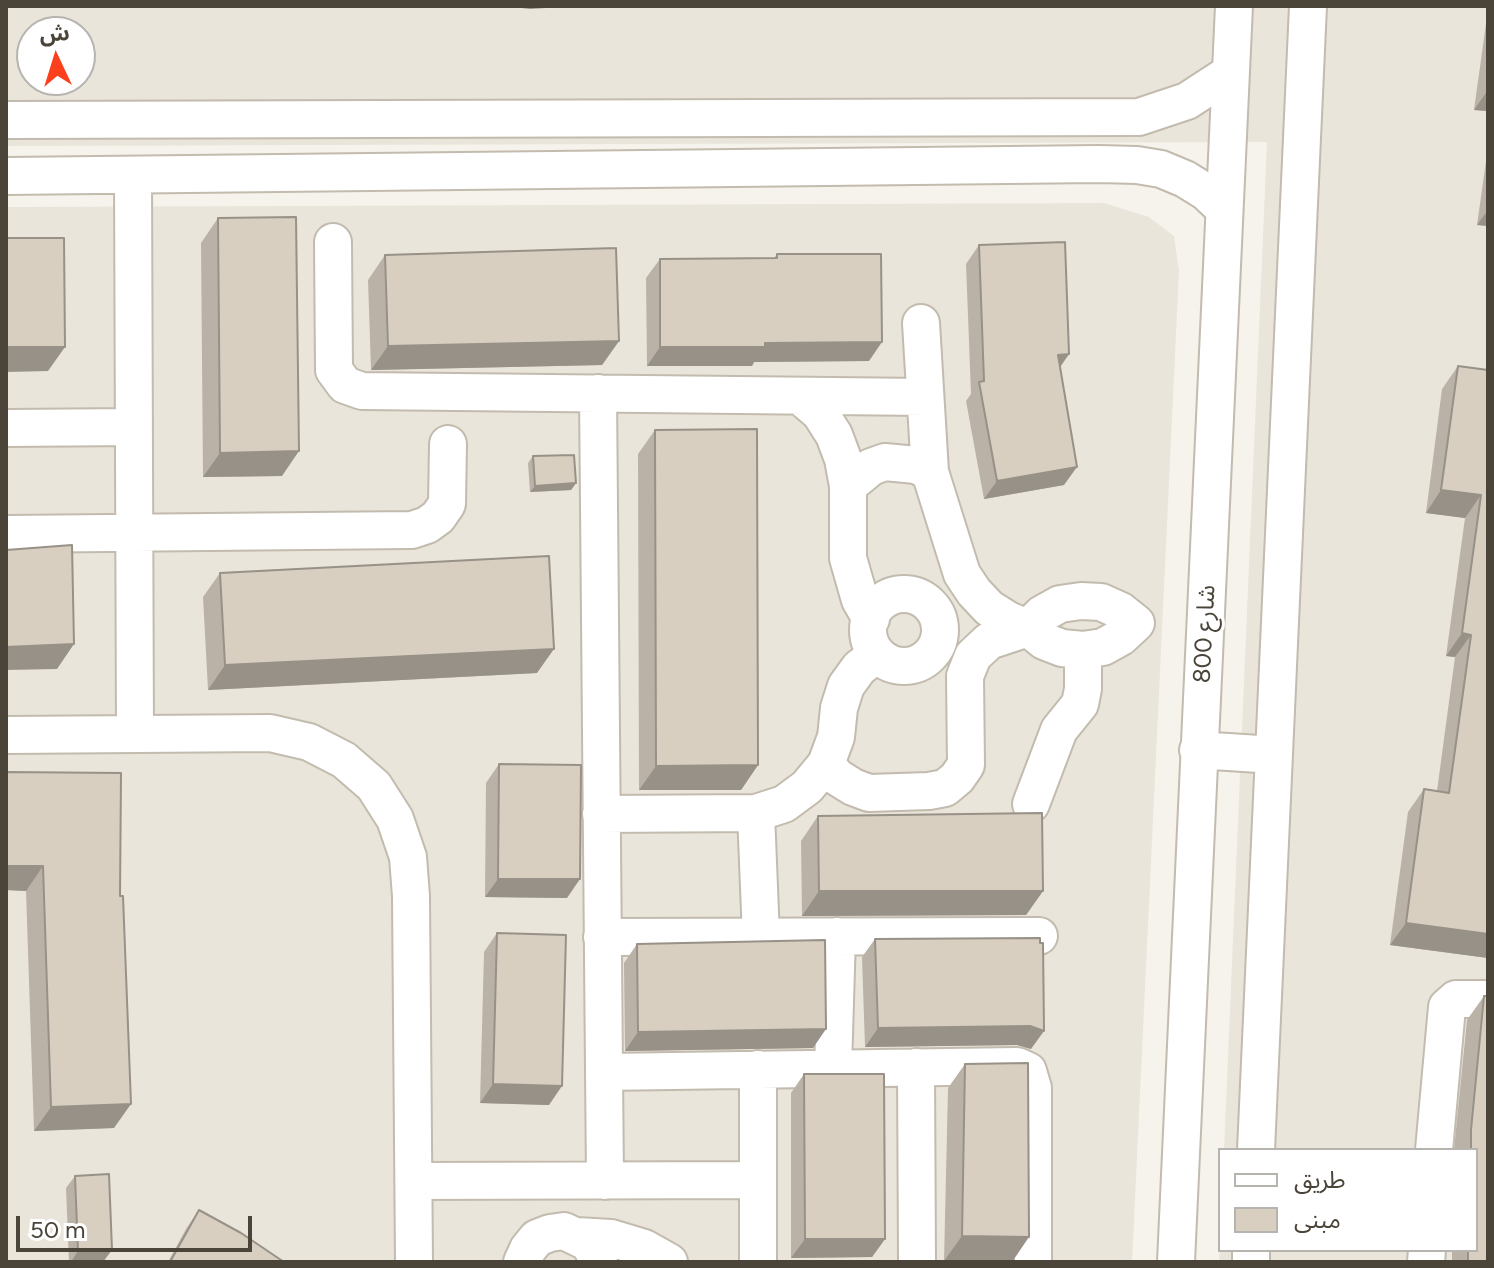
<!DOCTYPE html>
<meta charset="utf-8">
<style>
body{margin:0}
#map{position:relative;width:1494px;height:1268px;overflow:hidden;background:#f6f3ec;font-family:Figtree,"Noto Sans Arabic",sans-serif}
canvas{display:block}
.frame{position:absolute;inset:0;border:8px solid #4b4439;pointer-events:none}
.legend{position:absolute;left:1218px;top:1148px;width:260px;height:104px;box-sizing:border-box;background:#fff;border:2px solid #b7b4b0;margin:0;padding:10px 14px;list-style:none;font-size:24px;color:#4b4439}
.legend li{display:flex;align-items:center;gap:16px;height:40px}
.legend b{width:40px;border:2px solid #b7b4b0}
.north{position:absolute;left:16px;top:16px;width:80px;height:80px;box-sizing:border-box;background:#fff;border:2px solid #b7b4b0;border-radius:50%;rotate:356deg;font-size:22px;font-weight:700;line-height:32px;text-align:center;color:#4b4439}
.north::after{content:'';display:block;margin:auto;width:28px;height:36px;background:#fc3f1d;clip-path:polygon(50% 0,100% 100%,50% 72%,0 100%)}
.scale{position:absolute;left:16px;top:1216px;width:236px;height:36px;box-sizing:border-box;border:4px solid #4b4439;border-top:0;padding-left:10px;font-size:24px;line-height:28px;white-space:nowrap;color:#4b4439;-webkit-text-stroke:6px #fff;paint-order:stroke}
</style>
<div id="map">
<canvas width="1494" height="1268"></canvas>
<div class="frame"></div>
<ul class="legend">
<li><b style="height:10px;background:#fff"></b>طريق</li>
<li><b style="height:22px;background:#d8cfc1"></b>مبنى</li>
</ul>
<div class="north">ش</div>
<div class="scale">50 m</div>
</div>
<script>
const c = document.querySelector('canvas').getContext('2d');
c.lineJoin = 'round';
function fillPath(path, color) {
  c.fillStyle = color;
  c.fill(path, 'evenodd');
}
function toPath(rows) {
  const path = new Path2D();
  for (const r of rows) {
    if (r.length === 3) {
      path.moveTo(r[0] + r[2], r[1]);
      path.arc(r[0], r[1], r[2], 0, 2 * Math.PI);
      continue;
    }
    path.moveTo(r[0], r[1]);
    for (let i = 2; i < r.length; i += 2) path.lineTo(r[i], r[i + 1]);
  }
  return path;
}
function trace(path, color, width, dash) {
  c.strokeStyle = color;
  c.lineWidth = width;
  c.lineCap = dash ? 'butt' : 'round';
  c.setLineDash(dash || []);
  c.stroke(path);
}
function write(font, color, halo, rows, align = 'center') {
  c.font = font + ' Figtree,"Noto Sans Arabic",sans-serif';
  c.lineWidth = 6;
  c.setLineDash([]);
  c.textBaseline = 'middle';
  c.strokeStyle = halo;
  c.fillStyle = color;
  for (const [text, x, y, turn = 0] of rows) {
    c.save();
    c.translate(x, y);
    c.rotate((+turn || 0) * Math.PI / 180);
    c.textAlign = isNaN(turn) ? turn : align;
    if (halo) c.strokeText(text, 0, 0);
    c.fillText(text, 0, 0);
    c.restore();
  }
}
const residential = toPath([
 [6,6,1488,6,1488,1262,1219,1262,1220,1244,1220,1250,1476,1250,1476,1150,1224,1150,1267,142,6,146],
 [32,32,80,32,80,80,32,80],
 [1104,203,1149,217,1174,236,1179,271,1132,1262,6,1262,6,207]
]);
const minor = toPath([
 [6,120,1139,117,1187,101,1230,73],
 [133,175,135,734],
 [6,176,1099,164,1137,165,1161,169,1185,179,1206,192,1224,209],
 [333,242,334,370,345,385,362,391,925,397],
 [598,393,605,1181],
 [800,396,820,413,834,435,843,459,848,486,848,558,860,600,871,619],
 [6,428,134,427],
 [848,486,871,467,885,462,916,465,930,472],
 [6,534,412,530,427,525,438,517,447,504,448,444],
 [904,630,36],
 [6,735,270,733,309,742,344,760,374,786,395,819,408,857,411,896,414,1262],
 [1198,750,1274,755],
 [826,764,837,777,853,787,869,793,929,791,945,788,957,778,966,765,965,676,973,656,989,641,1028,628,1042,614,1060,604,1081,601,1101,602,1121,611,1136,623,1121,637,1103,647,1083,650,1062,648,1044,641,1028,628,1008,620,989,608,974,592,962,574,930,472,921,323],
 [1031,804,1059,730,1080,704,1083,689,1083,650],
 [756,813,761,937],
 [601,814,756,813,784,804,807,787,826,764,836,737,839,708,846,686,859,668,877,654],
 [602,937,1039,936],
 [916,1067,917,1262],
 [833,1068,837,936],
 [758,1069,758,1262],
 [604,1072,1017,1066,1028,1071,1033,1088,1033,1262],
 [1256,1150,1308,6],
 [1434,1150,1447,1007,1456,999,1488,999],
 [414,1181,758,1180],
 [577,1236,611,1238,644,1248,669,1262],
 [522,1262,528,1249,537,1238,550,1233,564,1231,589,1243,599,1262],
 [1176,1262,1234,6],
 [1251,1262,1251,1250],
 [1426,1262,1427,1250]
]);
const wall = toPath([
 [1488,9,1488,111,1474,110],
 [1488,147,1488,226,1477,225],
 [218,218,282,476,203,477,201,243],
 [979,245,1069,354,1060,367,1064,485,984,499,966,401,971,394,966,264],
 [777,254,869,361,754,362,752,366,647,366,646,278,660,259,774,258],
 [385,255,619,341,602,365,371,370,368,280],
 [1458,366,1488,370,1488,958,1390,945,1408,812,1424,789,1437,791,1455,657,1446,656,1465,518,1426,513,1442,389],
 [655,430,758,765,741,790,639,790,638,454],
 [533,456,576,483,571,490,530,492,528,463],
 [220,573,537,673,208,690,203,597],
 [499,764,567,898,485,897,486,783],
 [121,773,114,1128,34,1131,26,891,6,890],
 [818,816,1043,891,1026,915,802,916,801,841],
 [497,933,549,1105,480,1103,484,952],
 [875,939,1031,1049,1017,1045,865,1047,862,957],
 [637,944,813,1048,625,1051,624,963],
 [1484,996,1488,1262,1452,1262,1452,1250,1476,1250,1476,1150,1454,1150,1467,1020],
 [965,1064,1012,1262,944,1261,948,1088],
 [804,1074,885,1239,872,1257,791,1258,791,1093],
 [75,1176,103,1262,69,1262,66,1188],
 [199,1210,284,1262,168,1262,186,1229]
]);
const shadedWall = toPath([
 [505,6,579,6,530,9],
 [1488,90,1488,111,1474,110],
 [1488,210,1488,226,1477,225],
 [619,341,602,365,371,370,388,346],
 [882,342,869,361,754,362,752,366,647,366,660,347,765,343],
 [6,347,65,347,48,371,6,372],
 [1069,354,1056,373,1058,355],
 [299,451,282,476,203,477,220,453],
 [1077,467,1064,485,984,499,997,481],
 [576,483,571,490,530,492,535,486],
 [1441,490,1481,495,1465,518,1426,513],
 [1462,633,1471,635,1455,657,1446,656],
 [74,644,57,669,6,670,6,647],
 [554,649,537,673,208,690,225,665],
 [758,765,741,790,639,790,656,766],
 [6,866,43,866,26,891,6,890],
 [498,879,580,879,567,898,485,897],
 [819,891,1043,891,1026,915,802,916],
 [1406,923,1488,934,1488,958,1390,945],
 [1030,1026,1044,1031,1031,1049,1017,1045,865,1047,878,1028],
 [826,1029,813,1048,625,1051,638,1032],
 [493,1084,562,1086,549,1105,480,1103],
 [131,1104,114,1128,34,1131,51,1107],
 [962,1236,1029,1237,1012,1262,944,1261],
 [805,1239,885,1239,872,1257,791,1258],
 [112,1250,103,1262,71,1262,78,1251]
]);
const building = toPath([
 [296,217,299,451,220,453,218,218,296,217],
 [6,238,64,238,65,347,6,347,6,238],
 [1065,242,1069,354,1058,355,1077,467,997,481,979,382,984,381,979,245,1065,242],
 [616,248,619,341,388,346,385,255,616,248],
 [777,254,881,254,882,342,765,343,765,347,660,347,660,259,777,258,777,254],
 [1458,366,1488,370,1488,934,1406,923,1424,789,1449,793,1471,635,1462,633,1481,495,1441,490,1458,366],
 [757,429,758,765,656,766,655,430,757,429],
 [574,455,576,483,535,486,533,456,574,455],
 [72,545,74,644,6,647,6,550,72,545],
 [549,556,554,649,225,665,220,573,549,556],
 [499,764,581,765,580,879,498,879,499,764],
 [6,772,121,773,120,896,123,896,131,1104,51,1107,43,866,6,866,6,772],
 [1042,813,1043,891,819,891,818,816,1042,813],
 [497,933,566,935,562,1086,493,1084,497,933],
 [1040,938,1040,943,1043,943,1044,1031,1030,1026,878,1028,875,939,1040,938],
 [825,940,826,1029,638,1032,637,944,825,940],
 [1484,996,1488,996,1488,1262,1468,1262,1468,1250,1476,1250,1476,1150,1471,1150,1471,1130,1484,996],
 [1028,1063,1029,1237,962,1236,965,1064,1028,1063],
 [804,1074,884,1074,885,1239,805,1239,804,1074],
 [109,1174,112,1250,78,1251,75,1176,109,1174],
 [199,1210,241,1233,284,1262,170,1262,199,1210]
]);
const streetNames = [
 ["شارع 800",1205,634,-87]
];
fillPath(residential, '#eae5da');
trace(minor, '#c2bbae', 40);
trace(minor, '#fff', 36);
fillPath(wall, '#bab2a6');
fillPath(shadedWall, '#979187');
fillPath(building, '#d8cfc1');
trace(building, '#979187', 2);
write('24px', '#4b4439', '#fff', streetNames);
</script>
